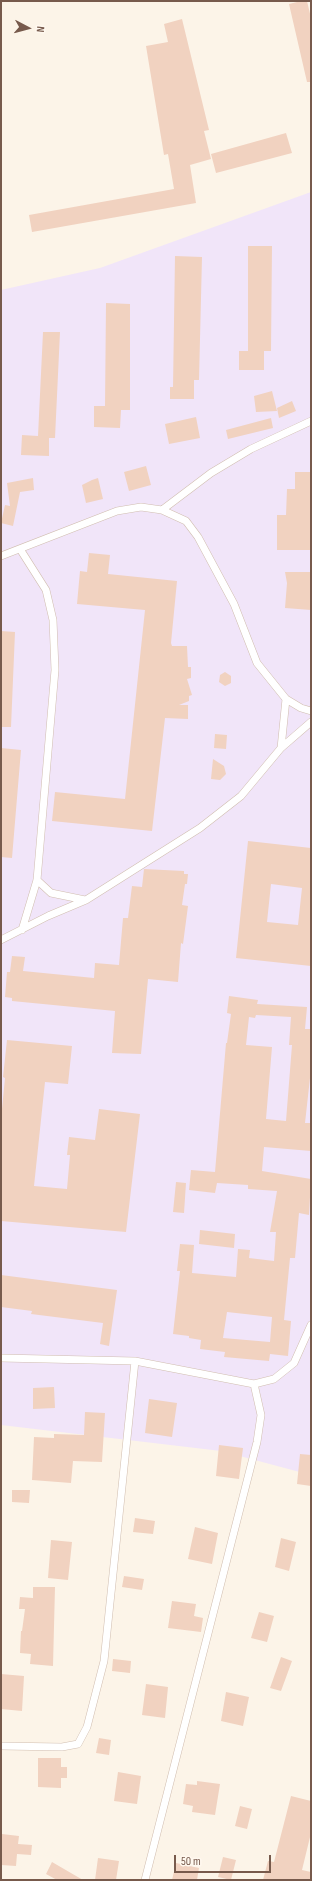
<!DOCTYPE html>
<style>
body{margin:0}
#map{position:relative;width:312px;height:1881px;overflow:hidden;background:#fcf4e8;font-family:"Sofia Sans Condensed",sans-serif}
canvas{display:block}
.frame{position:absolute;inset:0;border:2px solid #775a4c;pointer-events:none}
.north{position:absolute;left:8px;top:8px;width:40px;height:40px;-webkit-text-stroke:3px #fff8ef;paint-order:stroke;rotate:96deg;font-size:11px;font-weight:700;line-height:16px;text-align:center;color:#775a4c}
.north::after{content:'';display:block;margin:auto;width:14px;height:18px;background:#775a4c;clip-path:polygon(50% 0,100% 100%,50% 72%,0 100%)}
.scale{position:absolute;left:174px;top:1855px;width:97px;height:18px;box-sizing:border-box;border:2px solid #775a4c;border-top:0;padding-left:5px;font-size:12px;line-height:14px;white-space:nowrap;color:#775a4c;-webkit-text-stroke:3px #fff8ef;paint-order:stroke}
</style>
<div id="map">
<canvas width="312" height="1881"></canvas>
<div class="frame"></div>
<div class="north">N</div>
<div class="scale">50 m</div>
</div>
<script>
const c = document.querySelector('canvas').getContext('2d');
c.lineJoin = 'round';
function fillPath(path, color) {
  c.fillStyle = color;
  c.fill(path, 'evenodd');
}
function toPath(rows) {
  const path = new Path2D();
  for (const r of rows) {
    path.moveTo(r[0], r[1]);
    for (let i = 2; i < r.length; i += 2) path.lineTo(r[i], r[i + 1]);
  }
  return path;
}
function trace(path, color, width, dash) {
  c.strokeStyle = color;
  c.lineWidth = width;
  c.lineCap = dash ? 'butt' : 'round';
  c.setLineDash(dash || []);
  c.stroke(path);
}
const education = toPath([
 [311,192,311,1475,221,1451,1,1425,1,290,100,268]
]);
const building = toPath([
 [301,1,307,1,311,18,311,82,307,82,289,4],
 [182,19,209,130,204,131,211,159,190,165,196,203,32,232,29,215,174,189,168,154,164,155,146,46,168,42,164,24],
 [286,133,292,153,216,173,211,154],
 [248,246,272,246,271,351,264,351,264,370,239,370,239,351,248,351],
 [175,256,202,257,199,380,194,380,194,399,170,399,170,387,173,387],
 [106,303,130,304,130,410,121,410,120,428,94,427,94,406,105,406],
 [43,332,60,332,55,438,49,438,49,456,21,455,22,435,38,436],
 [272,391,277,411,256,412,254,396],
 [292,401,296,411,279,418,277,408],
 [196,417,200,438,169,444,165,424],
 [271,418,273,428,228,439,226,430],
 [146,466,151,485,129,491,124,472],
 [295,472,311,472,311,550,277,550,277,515,286,515,287,489,295,489],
 [33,478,34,490,20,492,13,526,1,523,5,505,10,506,7,483],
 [98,478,103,499,86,503,82,485,92,480],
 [89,553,110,555,108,574,177,581,171,643,172,646,187,646,188,667,191,667,191,678,187,679,192,695,189,696,189,701,179,705,188,705,188,719,165,718,152,831,52,821,55,792,125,799,145,610,77,604,80,571,87,572],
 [285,572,311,572,311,610,285,608,287,583],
 [1,631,15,632,11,727,1,727],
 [225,672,231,676,231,683,225,686,219,682,220,675],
 [215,734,227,735,226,749,214,748],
 [1,748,21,750,12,858,1,857],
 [213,759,224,766,226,774,220,780,211,779],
 [248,841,311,848,311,966,236,958],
 [271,884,302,888,298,925,267,922],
 [144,869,184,871,184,874,188,874,187,884,185,884,182,905,188,906,183,944,181,943,178,982,148,979,141,1054,112,1053,115,1011,12,1001,12,998,5,997,7,972,10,972,12,956,25,957,23,971,94,978,95,963,119,965,123,918,128,918,132,886,142,887],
 [229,996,258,1000,257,1004,307,1007,305,1029,311,1029,311,1069,305,1123,311,1123,311,1151,264,1147,262,1171,311,1179,309,1215,299,1213,295,1258,290,1258,284,1320,291,1321,288,1356,270,1354,269,1361,224,1357,225,1352,200,1349,201,1340,189,1338,189,1336,173,1334,180,1271,177,1271,180,1244,194,1245,192,1273,236,1277,238,1249,250,1250,249,1258,274,1261,276,1232,270,1232,277,1191,248,1189,248,1185,217,1183,215,1193,189,1190,191,1170,215,1172,226,1043,227,1043,231,1014,227,1013],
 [256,1015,291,1017,289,1045,292,1045,286,1121,266,1119,272,1047,246,1045,249,1017,255,1018],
 [227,1312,272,1317,270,1342,223,1338],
 [7,1040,72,1046,68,1084,45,1082,34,1186,67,1189,70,1155,67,1155,69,1137,95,1140,99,1109,140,1114,126,1232,1,1221,1,1119,5,1078,3,1077],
 [176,1182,186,1183,184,1213,173,1212],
 [200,1230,235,1234,234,1248,199,1244],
 [1,1275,117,1290,109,1346,100,1344,103,1323,31,1314,32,1311,1,1307],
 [54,1387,55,1408,33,1409,33,1388],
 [149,1399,177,1403,172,1437,145,1433],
 [85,1412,105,1413,102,1462,73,1461,71,1483,32,1480,34,1437,54,1438,54,1434,84,1435],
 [219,1445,243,1448,239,1479,216,1476],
 [300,1454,311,1455,311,1486,297,1484],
 [12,1490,30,1490,29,1503,12,1502],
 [135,1518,155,1521,153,1534,133,1532],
 [195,1527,218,1533,212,1564,188,1559],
 [281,1538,296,1542,289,1571,275,1567],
 [51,1540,72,1542,68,1580,48,1578],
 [124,1576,144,1579,142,1590,122,1587],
 [33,1587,55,1587,53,1666,30,1664,31,1654,20,1653,21,1631,22,1631,25,1609,19,1609,20,1597,33,1598],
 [172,1601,196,1604,194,1616,203,1618,201,1632,168,1628],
 [259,1612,274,1616,267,1642,251,1638],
 [281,1657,292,1661,281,1691,270,1688],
 [113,1659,131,1661,130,1673,112,1671],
 [1,1674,24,1676,22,1711,1,1709],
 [146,1684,168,1687,165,1718,142,1715],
 [226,1692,249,1697,243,1726,221,1721],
 [99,1738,111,1740,109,1755,96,1753],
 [38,1758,61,1758,61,1767,67,1767,67,1778,61,1778,61,1788,38,1787],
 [118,1772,141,1776,137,1804,114,1801],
 [197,1781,220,1784,215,1815,192,1812,193,1806,183,1804,186,1784,197,1785],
 [291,1796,311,1801,311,1833,302,1870,311,1872,311,1880,263,1880,268,1861,274,1862],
 [240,1806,252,1809,247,1829,235,1826],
 [2,1834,19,1836,18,1844,32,1845,31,1855,17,1854,16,1866,1,1865],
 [223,1857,236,1860,231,1880,218,1877],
 [98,1858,119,1861,116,1880,95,1880],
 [52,1862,83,1880,57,1880,46,1874],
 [176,1863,199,1868,197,1880,172,1880]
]);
const lane = toPath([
 [162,510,211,473,251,449,311,421],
 [20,549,46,590,53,620,55,670,37,880,22,930],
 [1,556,117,511,141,507,162,510,186,521,198,537,234,604,257,663,286,699,301,708,311,711],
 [281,748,311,722],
 [37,880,51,893,85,900],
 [1,940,48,916,86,900,200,828,241,796,281,748,286,699],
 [1,1358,135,1361,254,1384,274,1379,294,1363,311,1325],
 [1,1746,62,1747,78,1744,87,1727,104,1661,135,1361],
 [145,1880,257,1442,261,1415,254,1384]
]);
fillPath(education, '#f1e5f9');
fillPath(building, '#f1d2c0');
trace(lane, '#d1beb0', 8);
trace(lane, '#fff', 7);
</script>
